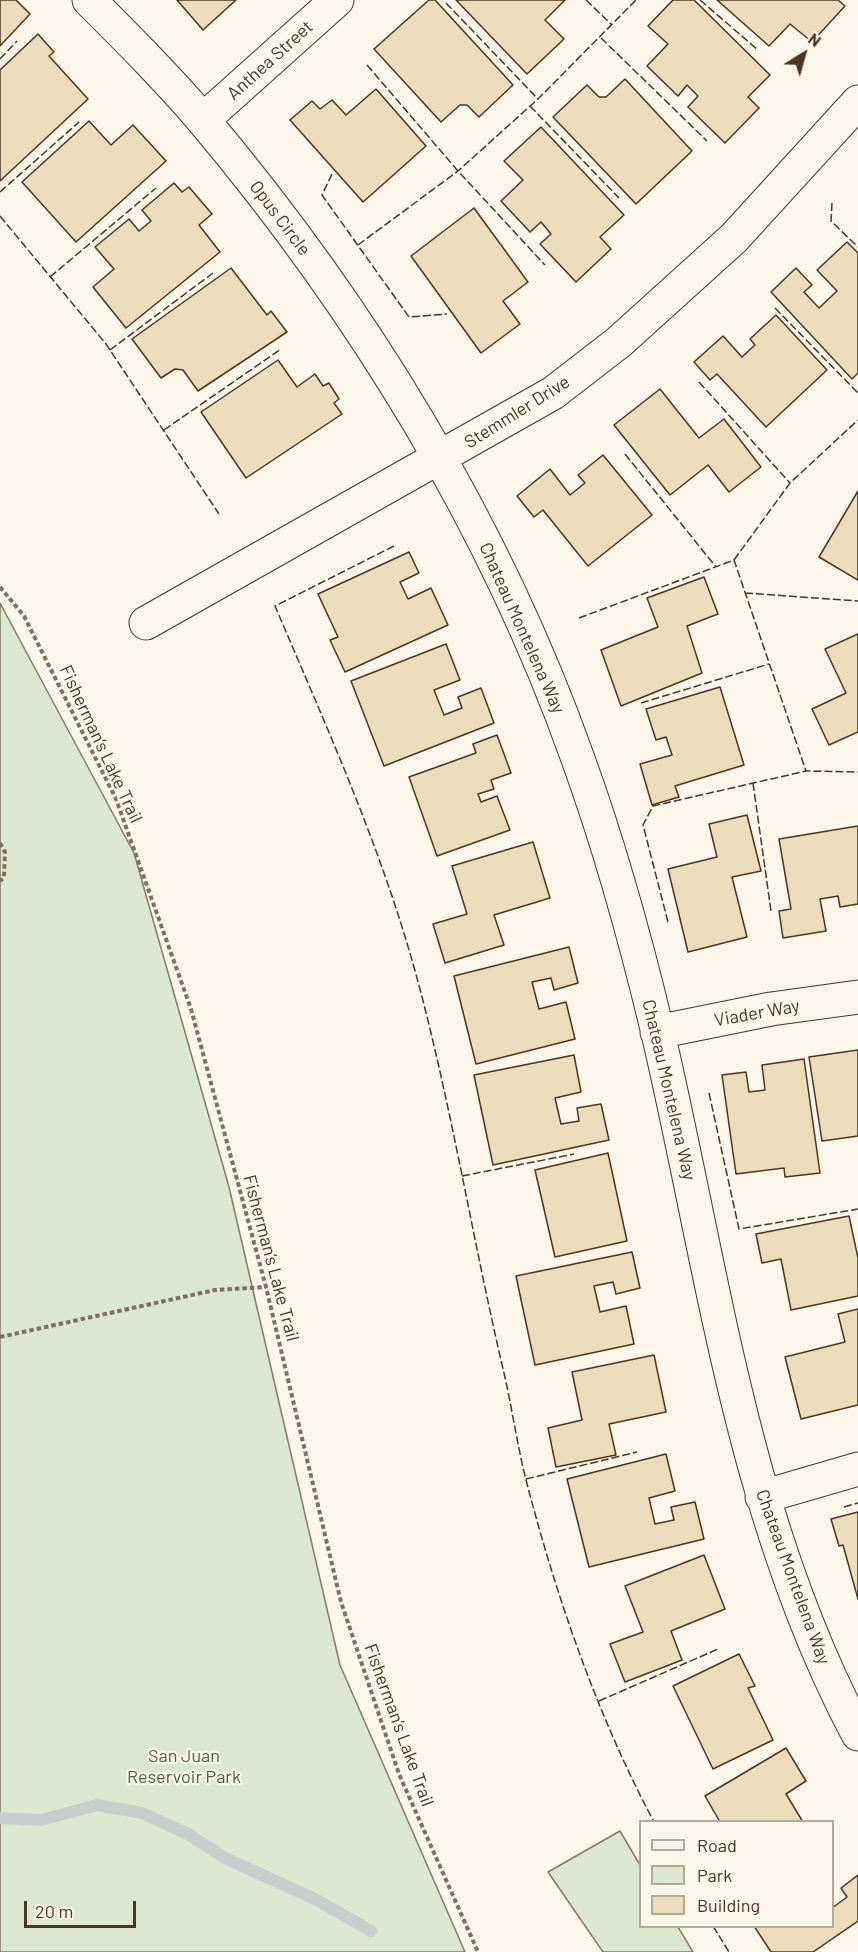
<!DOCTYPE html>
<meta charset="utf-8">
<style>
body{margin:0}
#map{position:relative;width:858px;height:1952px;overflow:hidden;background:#fbf6e9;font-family:Barlow,sans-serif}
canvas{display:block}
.legend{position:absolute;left:639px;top:1820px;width:195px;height:108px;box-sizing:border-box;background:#fbf6e9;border:2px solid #b4a999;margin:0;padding:8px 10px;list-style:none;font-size:18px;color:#4a3520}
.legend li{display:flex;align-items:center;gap:12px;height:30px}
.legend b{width:30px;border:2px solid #b4a999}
.north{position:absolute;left:774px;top:24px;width:60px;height:60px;-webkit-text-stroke:4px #fbf6e9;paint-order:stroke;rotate:37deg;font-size:16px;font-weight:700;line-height:24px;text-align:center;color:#4a3520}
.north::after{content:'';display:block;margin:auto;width:21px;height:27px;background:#4a3520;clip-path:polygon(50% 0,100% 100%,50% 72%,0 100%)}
.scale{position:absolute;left:24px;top:1901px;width:112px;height:27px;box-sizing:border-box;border:3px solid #4a3520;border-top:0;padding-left:8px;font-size:18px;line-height:21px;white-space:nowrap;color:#4a3520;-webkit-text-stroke:4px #fbf6e9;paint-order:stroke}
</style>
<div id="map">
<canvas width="858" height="1952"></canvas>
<ul class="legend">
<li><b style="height:8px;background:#fbf6e9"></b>Road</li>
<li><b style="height:16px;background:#dce7d0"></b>Park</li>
<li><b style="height:16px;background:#ecdcbc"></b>Building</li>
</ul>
<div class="north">N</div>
<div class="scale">20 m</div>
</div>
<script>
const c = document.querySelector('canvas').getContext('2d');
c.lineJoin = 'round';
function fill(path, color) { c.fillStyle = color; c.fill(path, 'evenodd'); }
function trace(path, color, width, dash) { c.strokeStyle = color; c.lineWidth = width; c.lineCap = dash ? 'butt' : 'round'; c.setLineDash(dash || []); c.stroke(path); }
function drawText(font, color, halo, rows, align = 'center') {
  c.font = font + ' Barlow,sans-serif'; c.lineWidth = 4.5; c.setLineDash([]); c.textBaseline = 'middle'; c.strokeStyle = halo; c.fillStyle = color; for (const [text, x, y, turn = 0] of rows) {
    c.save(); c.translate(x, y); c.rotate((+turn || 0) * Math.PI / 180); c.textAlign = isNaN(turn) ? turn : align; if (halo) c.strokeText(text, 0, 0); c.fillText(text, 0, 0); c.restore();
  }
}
const green = new Path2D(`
 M0 603 134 853 229 1187 340 1665 465 1952H0Z
 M620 1831 640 1865V1926L678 1927 693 1952H603L548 1872Z`);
fill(green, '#dce7d0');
trace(green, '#887966', 1.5);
trace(new Path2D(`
 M0 1818 41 1820 97 1805 142 1813 188 1834 225 1858 317 1900 371 1931`), '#c9cecd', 12);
const building = new Path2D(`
 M0 0H16L30 14 0 46Z
 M177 0H236L203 30Z
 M429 0H435L513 85 479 117 467 105H460L441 122 374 49Z
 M456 0H565L545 20 564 39 527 74Z
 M673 0H694L770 75 748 97 759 108 725 143 688 107 698 96 687 85 678 96 647 66 668 44 648 26Z
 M717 0H838L845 6 812 42 790 24 769 46Z
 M38 34 54 52 49 56 88 99 0 181V70Z
 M625 79 692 151 636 204 553 117 587 85 599 97H606Z
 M376 89 426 146 363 202 290 120 312 101 320 109 332 100 346 115Z
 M89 121 111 145 133 125 166 161 76 242 22 182Z
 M541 127 624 215 600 237 611 249 576 282 540 244 551 234 541 222 530 232 501 201 523 180 504 161Z
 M174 183 182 192 189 187 212 214 199 225 220 252 126 328 93 287 114 269 95 247 129 219 139 231 151 221 142 210Z
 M474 208 528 282 503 301 520 324 481 353 411 256Z
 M847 242 858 253V373L852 379 771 292 796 268 812 285 804 292 819 308 837 291 817 270Z
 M231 268 267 315 271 311 287 332 198 391 183 370 175 369 161 378 132 339Z
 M776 315 827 370 766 427 717 374 710 380 694 362 723 336 742 357 755 345 750 339Z
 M278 360 297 387 315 374 323 386 329 383 339 399 334 403 342 414 246 478 201 412Z
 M660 389 699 438 724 419 761 467 729 492 708 465 670 495 614 425Z
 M603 455 652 515 588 566 543 510 534 517 517 496 550 469 570 495 585 483 578 475Z
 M858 491V580L819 557Z
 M409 552 419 573 400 582 408 599 431 588 448 625 345 672 330 640 338 637 318 594Z
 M704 577 718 614 687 626 702 673 621 706 601 650 658 627 647 598Z
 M858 634V732L829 745 812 709 846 693 825 649Z
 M446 644 460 680 434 690 444 715 462 708 458 697 481 688 494 723 384 766 351 681Z
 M720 687 744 765 675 786 679 797 652 805 640 764 672 755 666 737 656 740 646 709Z
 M497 735 511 773 491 780 494 789 478 794 481 802 497 796 510 830 437 856 409 777 476 753 473 744Z
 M747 815 761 871 732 877 747 937 688 952 668 869 717 857 709 824Z
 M858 826V904L840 907 838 896 820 899 826 931 783 938 779 911 791 909 779 839Z
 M533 842 550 898 494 915 504 945 445 963 433 924 467 914 452 866Z
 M569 947 578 983 554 990 551 978 532 982 539 1009 566 1002 575 1039 476 1064 454 976Z
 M858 1050V1136L822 1141 809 1057Z
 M574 1055 581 1092 555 1098 561 1124 579 1121 577 1108 601 1104 609 1140 493 1165 474 1075Z
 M804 1059 820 1173 785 1177 784 1168 736 1174 722 1075 746 1072 749 1092 765 1090 762 1065Z
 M608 1153 627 1241 555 1257 535 1170Z
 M849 1216 858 1258V1296L791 1310 781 1259 762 1263 756 1234Z
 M632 1252 640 1288 616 1294 613 1282 594 1286 600 1312 626 1306 634 1344 535 1365 516 1276Z
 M858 1309V1405L801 1419 785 1357 845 1342 838 1314Z
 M654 1355 666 1412 609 1424 616 1455 556 1467 548 1428 582 1420 572 1372Z
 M666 1454 675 1491 649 1498 655 1524 674 1520 671 1507 695 1502 704 1539 589 1567 567 1479Z
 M858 1512V1599L843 1545 839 1546 831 1519Z
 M704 1555 725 1609 671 1631 682 1660 625 1682 610 1644 643 1632 625 1586Z
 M739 1654 755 1686 748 1688 773 1740 713 1769 673 1686Z
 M786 1748 806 1781 786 1794 803 1822H720L705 1796Z
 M858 1875V1921L813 1952H771L754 1926H832V1908L847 1897 841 1888Z`);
fill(building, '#ecdcbc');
trace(building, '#4a3520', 1.5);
const street = new Path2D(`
 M89 0C128 39 167 78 203 120 362 309 495 525 578 759 610 847 635 937 657 1029 713 1267 741 1514 858 1734
 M203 120 337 0
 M146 623 553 393 619 342 734 238 858 102
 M657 1032 771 1009 858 997
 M762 1497 858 1469`);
trace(street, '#4a3520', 35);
trace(new Path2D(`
 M0 587 24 616 116 799 191 1009 266 1287 341 1602 399 1774 478 1952
 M0 843 5 852 4 877 0 881
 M0 1337 215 1290 266 1287`), '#7f6f5c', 4, [4.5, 3]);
trace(street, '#fbf6e9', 33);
trace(new Path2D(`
 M586 0 612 25
 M700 0 758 50
 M446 3 538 99
 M601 38 707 141
 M0 59 17 41
 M367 65 458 171 545 265
 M530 106 619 198
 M332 174 322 195 409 317 447 314
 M0 192 79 122
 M832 203 831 221 858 247
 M0 216 106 344 219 514
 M358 245 458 171 538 99 636 0
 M50 277 156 188
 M775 308 858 393
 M110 350 213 273
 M699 382 790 483
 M164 430 281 349
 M625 454 716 567
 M394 546 275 606C327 728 382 849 417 978 452 1108 473 1242 504 1373 512 1408 517 1444 526 1480 556 1596 597 1715 654 1822
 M734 560 790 483 858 420
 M745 593 858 601
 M579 618 734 560 806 771
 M641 703 769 664
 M753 783 771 911
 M668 922 643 825 653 806 806 771 858 772
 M709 1093 739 1229 858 1209
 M462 1176 574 1154
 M526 1479 637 1452
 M844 1507 858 1503
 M599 1701 718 1649
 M713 1926 729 1952`), '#4a3520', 1.5, [8, 3]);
drawText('18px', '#4a3520', '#fbf6e9', [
 ["Anthea Street",270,60,-42],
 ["Opus Circle",280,218,53],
 ["Stemmler Drive",517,412,-32],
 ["Chateau Montelena Way",522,628,66],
 ["Fisherman’s Lake Trail",101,744,65],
 ["Viader Way",757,1013,-10],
 ["Chateau Montelena Way",669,1090,77],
 ["Fisherman’s Lake Trail",271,1258,75],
 ["Chateau Montelena Way",793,1577,70],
 ["Fisherman’s Lake Trail",399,1725,70]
]);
drawText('18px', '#436837', '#fbf6e9', [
 ["San Juan",184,1756],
 ["Reservoir Park",184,1777]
]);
</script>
